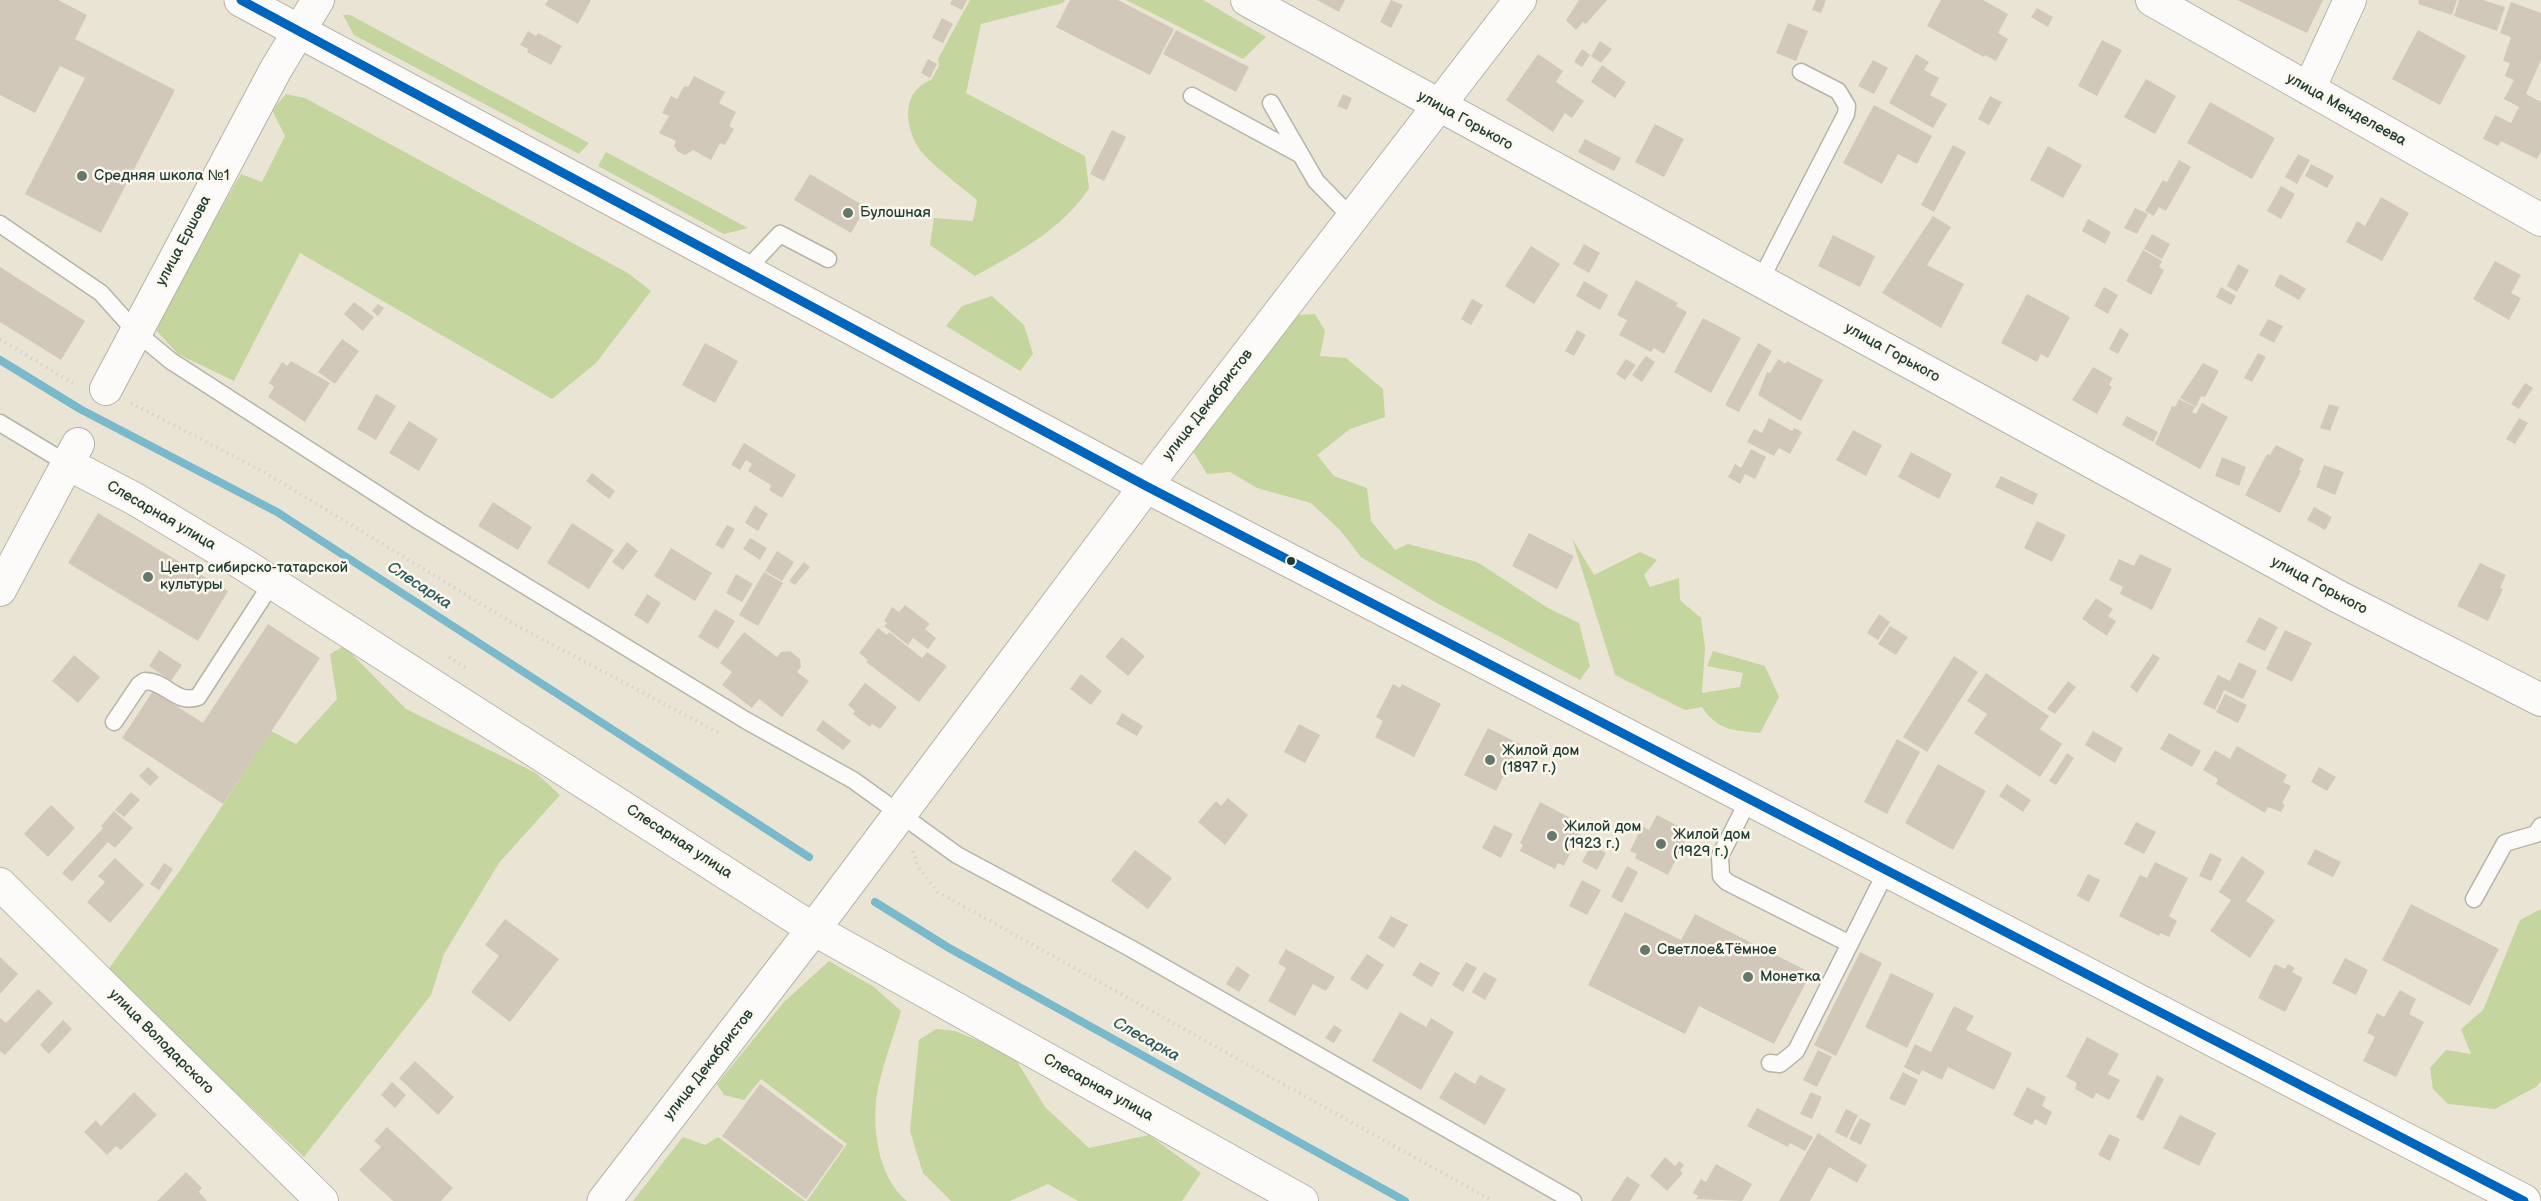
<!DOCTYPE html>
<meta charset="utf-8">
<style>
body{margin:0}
canvas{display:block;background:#eae4d4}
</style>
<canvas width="2541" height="1201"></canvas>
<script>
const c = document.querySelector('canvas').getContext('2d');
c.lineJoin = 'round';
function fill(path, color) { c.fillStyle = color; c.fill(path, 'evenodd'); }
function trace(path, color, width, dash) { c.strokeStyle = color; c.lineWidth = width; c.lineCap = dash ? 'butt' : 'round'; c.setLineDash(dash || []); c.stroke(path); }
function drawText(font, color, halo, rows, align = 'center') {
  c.font = font + ' "Balsamiq Sans",sans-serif'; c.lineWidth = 5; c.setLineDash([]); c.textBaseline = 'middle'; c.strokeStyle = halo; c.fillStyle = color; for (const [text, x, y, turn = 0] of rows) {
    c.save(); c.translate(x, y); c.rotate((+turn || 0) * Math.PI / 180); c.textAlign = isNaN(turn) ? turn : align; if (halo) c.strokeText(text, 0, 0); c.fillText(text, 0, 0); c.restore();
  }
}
fill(new Path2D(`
 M970 0H1065L1063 3 981 24 966 93 1085 156 1089 188C1063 229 1017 253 975 276L930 245 934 218 973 221 977 200C963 188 926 161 918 147 904 123 902 91 931 80L939 66 938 59Z
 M1126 0H1203L1266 37 1243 59Z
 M343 15H350L589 143 579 154 354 35Z
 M286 94 305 98 628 273 651 291 596 363 552 399 300 253 234 381 178 354 153 327 241 174 262 182 285 136 272 110Z
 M606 152 748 228 724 234 598 166Z
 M992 296 1024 325 1033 354 1020 371 946 326 962 306Z
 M1315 314 1325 331 1320 356 1346 358 1383 389 1385 417 1350 429 1317 455 1334 476 1367 488 1371 521 1395 550 1408 544 1477 562 1548 608 1579 623 1590 666 1580 680 1435 602 1361 557 1340 530 1311 503 1257 488 1230 472 1207 474 1193 451 1297 315Z
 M1572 538 1594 575 1640 552 1657 560 1644 575 1650 587 1679 578 1680 600 1701 618 1705 648 1702 693 1740 687 1743 673 1707 666 1713 651 1765 666 1779 697 1760 733C1733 730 1718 731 1702 707L1685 710 1615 675Z
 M344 646 406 709 536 773 560 795 499 863 444 954 431 995 304 1157 107 971 181 869 271 731 296 744 337 699 330 654Z
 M2541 909V1081L2536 1087 2495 1109 2448 1104 2433 1089 2430 1068 2446 1050 2471 1054 2461 1029 2483 1010 2520 920Z
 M829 961 874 987 901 1011C893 1039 879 1074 876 1102 873 1136 880 1179 907 1201H807L847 1144 761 1079 744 1100 724 1095 717 1084 784 1002Z
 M936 1029 955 1031 1013 1055 1045 1107 1089 1148 1149 1135 1201 1173 1182 1201H1078L1048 1184 1010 1201H951L923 1173 910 1131 919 1040Z
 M683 1137 705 1145 718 1137 805 1201H633Z`), '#c4d59e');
trace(new Path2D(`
 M0 360 80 409 277 512 809 857
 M875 902 949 948 1405 1201`), '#7ab9cc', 8);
fill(new Path2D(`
 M0 0H58L87 15 75 39 175 90 101 233 25 194 85 78 60 66 35 113 0 95Z
 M548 0H591L578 24 545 5Z
 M952 0H967L962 10 950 4Z
 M1070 0H1118L1174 29 1150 75 1056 27Z
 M1317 0H1345L1339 12Z
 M1391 0 1403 5 1391 28 1380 22Z
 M1579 0H1607L1586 24 1583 22 1576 30 1566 20Z
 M1816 0H1826L1821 13 1812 10Z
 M1941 0H1983L2008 14 1998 33 2008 39 1996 61 1985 55 1984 57 1927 26Z
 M2237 0H2323L2307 33Z
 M2419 0H2457L2452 15 2418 4Z
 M2459 0H2483L2505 7 2497 31 2454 16Z
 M2511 2 2541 13V60L2526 94 2541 102V151L2537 159 2501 141 2498 146 2483 139 2495 115 2511 123 2519 107 2504 99 2514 80 2505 76 2510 63 2503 61 2511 37 2500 33Z
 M2037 8 2053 17 2048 27 2031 17Z
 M942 18 953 24 943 43 932 38Z
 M1788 23 1808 31 1796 61 1776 53Z
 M1176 30 1249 67 1236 92 1163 54Z
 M2418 30 2466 56 2440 105 2392 79Z
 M528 31 536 36 538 33 562 46 551 65 527 52 528 49 520 45Z
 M2102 40 2122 50 2097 96 2078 86Z
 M1600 41 1612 49 1601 63 1591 56Z
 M1582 49 1590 55 1582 67 1574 62Z
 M1538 54 1563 71 1556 82 1584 101 1572 118 1565 113 1553 132 1506 100Z
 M1916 54 1929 62 1924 70 1939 78 1930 95 1947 104 1933 128 1889 103Z
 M928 59 937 64 930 78 921 73Z
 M1873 60 1888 68 1874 94 1858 86Z
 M1602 65 1626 82 1615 98 1591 82Z
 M694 76 725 92 719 103 736 112 729 126 734 129 725 145 720 143 711 160 693 150 685 155 677 151 674 146 676 141 659 133 669 116 662 113 671 96 677 99 684 86 688 87Z
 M2146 79 2176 96 2155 134 2124 117Z
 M1343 94 1352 98 1347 110 1337 106Z
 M1990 96 2002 102 1989 125 1978 119Z
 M2210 102 2275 138 2252 179 2187 143Z
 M1874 105 1932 136 1917 164 1898 154 1882 184 1843 163Z
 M1655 124 1684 139 1664 177 1635 162Z
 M1112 130 1126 137 1104 181 1090 174Z
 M1585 139 1621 158 1614 171 1578 152Z
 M1953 145 1966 152 1934 212 1921 205Z
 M2048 146 2082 165 2063 198 2030 180Z
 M2298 154 2310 160 2297 184 2285 177Z
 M2179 160 2191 167 2166 211 2159 207 2154 216 2145 211 2163 180 2167 182Z
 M2311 164 2334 176 2327 188 2305 176Z
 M810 174 866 207 851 233 794 200Z
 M2281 186 2295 194 2281 219 2267 211Z
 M2381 197 2409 213 2382 261 2346 242 2357 221 2365 226Z
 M2135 208 2148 214 2137 234 2124 228Z
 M1933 216 1951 227 1927 265 1964 284 1941 328 1882 293Z
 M2088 219 2111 232 2105 244 2082 231Z
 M2152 234 2170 244 2162 259 2144 249Z
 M1833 235 1875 256 1860 287 1818 266Z
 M1584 244 1600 253 1589 273 1573 264Z
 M1531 246 1560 264 1534 304 1505 286Z
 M2143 250 2162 261 2159 267 2164 270 2151 295 2126 281Z
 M2495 261 2521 275 2511 293 2521 298 2509 320 2473 299Z
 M2238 264 2249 270 2237 292 2227 286Z
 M0 267 85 321 61 360 0 322Z
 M2280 274 2306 289 2299 300 2274 286Z
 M1636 280 1678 303 1676 306 1687 312 1664 354 1654 348 1651 352 1619 335 1627 320 1617 315Z
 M1584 281 1608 295 1600 310 1576 296Z
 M2104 287 2118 295 2108 314 2094 306Z
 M2221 287 2236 296 2231 305 2216 297Z
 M2027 294 2070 317 2048 358 2041 354 2037 362 2001 343Z
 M1472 299 1483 305 1471 325 1461 319Z
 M354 302 374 317 363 331 344 314Z
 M378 304 384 308 378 316 372 311Z
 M1703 318 1741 338 1711 393 1674 372Z
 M2268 319 2283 326 2274 343 2259 335Z
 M2120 328 2129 334 2118 354 2109 349Z
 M1577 330 1586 335 1574 356 1565 351Z
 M342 339 359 351 335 384 318 372Z
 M705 343 738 361 715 403 682 385Z
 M1758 343 1772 351 1739 412 1725 405Z
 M2258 353 2266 357 2252 382 2244 378Z
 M1646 356 1655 362 1642 382 1632 375Z
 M1626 359 1636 365 1625 380 1616 374Z
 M1778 359 1786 364 1787 361 1823 380 1801 421 1758 395 1767 372 1770 373Z
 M291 361 330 383 305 422 268 397 274 387 269 383 282 362 287 366Z
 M2203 363 2219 371 2205 397 2201 396 2196 407 2180 398Z
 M2093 367 2113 378 2109 385 2112 387 2097 414 2072 400Z
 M2525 383 2533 388 2519 409 2511 404Z
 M376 394 396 406 376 440 357 429Z
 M2179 399 2195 407 2192 412 2196 414 2202 403 2228 417 2200 469 2155 444 2172 406 2175 407Z
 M2329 404 2339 407 2330 431 2320 428Z
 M2127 416 2158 432 2153 442 2122 425Z
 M1769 418 1792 431 1794 428 1802 432 1790 454 1779 448 1774 456 1747 442 1754 429 1762 433Z
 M2519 418 2528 423 2515 444 2506 439Z
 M409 421 438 439 419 471 389 453Z
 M1853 430 1882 445 1866 476 1836 460Z
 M744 443 796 475 782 498 769 490 771 485 748 471 752 464 746 460 740 470 731 465Z
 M2276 445 2304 459 2299 470 2301 471 2280 513 2245 495 2267 454 2270 455Z
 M1751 449 1766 457 1755 479 1745 474 1740 484 1728 477 1735 464 1741 468Z
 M1911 452 1952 474 1939 499 1898 477Z
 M2222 457 2246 467 2239 486 2215 476Z
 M2324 465 2344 472 2335 495 2316 487Z
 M592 473 615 491 609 499 586 481Z
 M2001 476 2038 494 2033 505 1995 487Z
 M493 502 532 527 518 550 478 526Z
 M755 505 768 514 758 531 745 523Z
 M2314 507 2332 517 2325 530 2307 520Z
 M98 513 228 591 198 641 68 563Z
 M2037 521 2066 535 2052 562 2024 548Z
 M572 523 614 550 589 589 547 563Z
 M727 525 735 529 723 549 715 545Z
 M1529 533 1574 556 1557 589 1512 566Z
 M750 538 767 548 760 560 743 549Z
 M627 542 638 551 623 570 612 562Z
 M671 548 712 573 695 601 654 576Z
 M777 551 794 562 782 581 765 571Z
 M2140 554 2172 569 2152 610 2120 594 2123 587 2109 580 2119 559 2134 566Z
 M804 562 810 567 795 585 789 581Z
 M2480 563 2506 575 2500 588 2503 589 2488 621 2457 606Z
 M764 572 783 583 758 626 739 615Z
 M736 574 753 584 742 602 726 593Z
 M647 594 661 603 648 624 634 615Z
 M2096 598 2113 609 2108 616 2116 621 2107 636 2082 619Z
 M905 605 930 624 925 629 936 638 928 649 913 638 908 645 884 626 887 623 884 621 892 607 899 612Z
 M715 609 735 621 718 649 698 637Z
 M1879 614 1890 622 1878 640 1867 633Z
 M2259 617 2278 627 2265 651 2246 642Z
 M268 624 320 658 223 804 122 738 153 691 203 723Z
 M1890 626 1908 637 1896 655 1878 644Z
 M878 628 887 635 889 632 922 658 927 652 947 666 919 702 866 662 868 660 859 653Z
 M2285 630 2312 643 2292 682 2266 669Z
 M744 632 777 657 781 652 790 651 800 659 801 667 797 672 809 681 782 717 759 699 752 708 722 685 732 672 720 663Z
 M1122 637 1145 656 1128 676 1105 657Z
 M159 650 182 665 171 681 149 666Z
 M2153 654 2160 658 2137 693 2130 687Z
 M74 655 100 677 78 703 52 681Z
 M1954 656 1978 672 1927 752 1903 737Z
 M2239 662 2257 671 2243 699 2224 690 2215 710 2203 704 2218 675 2230 681Z
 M1986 673 2049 716 2040 729 2062 744 2040 777 1974 733 1987 714 1967 701Z
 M1081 674 1102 691 1091 705 1070 689Z
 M2068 681 2076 687 2055 714 2047 709Z
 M865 683 897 707 880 729 872 724 870 727 853 714 855 711 848 705Z
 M1393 684 1400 688 1402 684 1441 704 1414 757 1375 737 1383 721 1376 717Z
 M2225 694 2247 705 2238 723 2216 712Z
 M1122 713 1143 726 1137 736 1116 724Z
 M823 720 851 741 843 750 816 730Z
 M1299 724 1320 735 1305 763 1284 752Z
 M1488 728 1520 744 1496 791 1464 775Z
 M2093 731 2123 748 2115 763 2085 745Z
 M2169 733 2201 751 2192 767 2160 749Z
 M1897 739 1920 752 1887 814 1864 802Z
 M2237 746 2287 775 2283 782 2291 786 2282 803 2285 805 2281 812 2268 807 2265 813 2216 784 2218 779 2203 770 2215 750 2230 759Z
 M2067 753 2074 758 2056 785 2049 781Z
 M1938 764 1986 791 1953 850 1905 823Z
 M148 767 159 777 150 786 139 776Z
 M2319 767 2336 777 2327 791 2311 782Z
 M2007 784 2031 800 2023 812 1999 796Z
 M131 792 140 800 124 817 115 810Z
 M1228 798 1248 815 1225 845 1198 822 1216 801 1221 806Z
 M1540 802 1584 825 1564 866 1558 863 1555 869 1520 851 1523 845 1520 843Z
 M51 805 75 828 48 857 24 834Z
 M114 811 133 828 115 848 108 842 72 882 62 873 103 828 101 826Z
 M1657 815 1690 832 1668 875 1635 858 1637 854 1630 851 1642 826 1649 830Z
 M2136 822 2156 832 2144 854 2124 844Z
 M1494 825 1513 834 1501 858 1482 848Z
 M1591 845 1606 853 1597 870 1582 862Z
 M2315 849 2341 862 2333 877 2307 864Z
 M1135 850 1172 878 1148 909 1111 881Z
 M2210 853 2222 859 2211 881 2199 876Z
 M2242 856 2265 872 2246 901 2275 920 2250 958 2210 931 2231 900 2219 892Z
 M115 858 144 885 110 923 87 902 105 882 98 876Z
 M2155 862 2188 878 2169 916 2177 921 2169 937 2160 933 2159 936 2119 916 2140 875 2147 878Z
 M164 863 173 869 159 890 150 884Z
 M1627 866 1638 872 1622 903 1611 897Z
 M2088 874 2100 880 2089 902 2077 896Z
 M1582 880 1601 890 1587 915 1569 906Z
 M2411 904 2499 949 2470 1006 2382 960Z
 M1625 912 1681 940 1695 914 1811 973 1774 1044 1699 1006 1685 1034 1588 985Z
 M1391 916 1408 925 1394 948 1378 938Z
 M505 919 559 959 510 1022 471 992 499 956 485 945Z
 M1286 949 1335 977 1326 991 1313 984 1295 1016 1268 1001 1286 968 1278 963Z
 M1860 952 1882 963 1836 1056 1814 1045Z
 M1367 954 1384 965 1367 990 1350 979Z
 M0 957 18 974 0 994Z
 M2345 958 2368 970 2356 995 2332 983Z
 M1420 962 1440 973 1432 987 1412 975Z
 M1466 962 1477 968 1463 992 1452 985Z
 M2275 964 2285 969 2288 964 2295 968 2292 972 2303 978 2285 1012 2258 998Z
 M1237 966 1250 975 1239 992 1226 984Z
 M1484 972 1497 979 1485 1000 1472 992Z
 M1891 973 1934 994 1907 1048 1865 1027Z
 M38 989 53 1003 5 1055 0 1051V1018L6 1023Z
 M2400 990 2416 999 2409 1014 2424 1022 2396 1077 2363 1061 2375 1037 2367 1033 2377 1013 2384 1017Z
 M1954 1006 1974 1016 1966 1030 2012 1053 1994 1090 1948 1067 1942 1080 1922 1070 1919 1075 1904 1067 1915 1044 1931 1052Z
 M1400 1012 1426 1027 1431 1018 1454 1032 1421 1090 1372 1061Z
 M63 1020 72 1029 49 1054 40 1045Z
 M1334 1025 1342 1030 1334 1043 1325 1038Z
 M2087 1037 2119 1054 2108 1074 2120 1080 2109 1100 2096 1093 2093 1099 2075 1089 2077 1083 2066 1077Z
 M1818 1050 1832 1057 1817 1087 1803 1080Z
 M415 1061 454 1097 438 1115 399 1078Z
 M1455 1072 1475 1084 1480 1075 1506 1089 1485 1125 1439 1098Z
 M1903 1072 1918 1080 1905 1106 1889 1099Z
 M2157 1075 2164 1079 2143 1121 2136 1117Z
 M392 1082 406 1095 395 1108 381 1095Z
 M760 1084 844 1146 806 1199 722 1136Z
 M2027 1087 2046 1097 2042 1106 2052 1112 2046 1125 2035 1119 2032 1125 2013 1115Z
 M134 1092 157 1115 121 1150 116 1146 107 1155 84 1132 96 1120 101 1126Z
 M1811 1092 1822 1097 1812 1119 1800 1114Z
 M1757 1108 1813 1137 1805 1151 1790 1143 1788 1147 1747 1126Z
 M1846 1109 1858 1115 1847 1138 1835 1132Z
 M2180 1115 2216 1133 2199 1166 2163 1148Z
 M1860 1118 1871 1124 1861 1145 1849 1139Z
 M387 1127 453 1188 441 1201H393L359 1170 381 1147 374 1141Z
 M1818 1133 1867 1165 1857 1183 1829 1167 1810 1201H1779Z
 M2109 1134 2120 1139 2110 1161 2098 1155Z
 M1665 1157 1675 1166 1679 1161 1684 1165 1680 1170 1683 1173 1667 1191 1650 1176Z
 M1716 1164 1752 1184 1742 1201 1696 1199 1698 1196 1693 1193 1701 1179 1706 1182Z
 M186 1172 202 1188 199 1192 207 1201H157Z
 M1627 1176 1640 1185 1630 1201H1611Z`), '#d2c8ba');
const lane = new Path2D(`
 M1192 96 1301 155
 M1271 103 1316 181 1352 218
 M0 224 101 293 136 332 171 361 419 521 747 721 853 780 957 855 1130 948 1573 1201
 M746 270 780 234 828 259
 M1760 281 1846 114 1847 106 1838 91 1801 72
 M0 423 68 464
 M114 722 139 685 145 681C166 681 176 705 198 697L272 583
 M1749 799 1720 856 1721 876 1727 882 1850 944
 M2474 899 2505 843 2536 834 2541 826
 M1770 1063 1780 1064 1796 1051 1887 870`);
const street = new Path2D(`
 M1247 0 2339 597 2541 700
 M2152 0 2541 220
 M2309 89 2350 0
 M106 389 276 69 318 0
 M68 464 135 499 243 564 813 929 1302 1201
 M1146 486 1520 0
 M0 590 78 444
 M0 884 322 1201`);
const secondary = new Path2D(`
 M241 0 1146 486 2524 1201
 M604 1201 828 910 1146 486`);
trace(lane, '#b5b4a9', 19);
trace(street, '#b5b4a9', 34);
trace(secondary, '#b5b4a9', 35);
trace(new Path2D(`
 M0 339 76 385
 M131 403 264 472 519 627 721 734
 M449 657 466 668
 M913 851 917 865 938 892 1493 1201`), '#d3d4cf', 4, [1.5, 4.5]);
trace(lane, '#fcfbf9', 16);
trace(street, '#fcfbf9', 32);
trace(secondary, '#fcfbf9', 33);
trace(new Path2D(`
 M241 0 1146 486 2524 1201`), '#0065bd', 9);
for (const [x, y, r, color] of [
 [82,176,6,"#66776c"],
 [848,213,6,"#66776c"],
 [1291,561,5,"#1f3d34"],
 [148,577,6,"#66776c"],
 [1490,760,6,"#66776c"],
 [1552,836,6,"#66776c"],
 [1661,844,6,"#66776c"],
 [1645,950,6,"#66776c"],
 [1748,977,6,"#66776c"]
]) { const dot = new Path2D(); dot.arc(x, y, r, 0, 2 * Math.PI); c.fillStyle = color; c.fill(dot); trace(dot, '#fbf7ec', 2); }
drawText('15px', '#1f3d34', '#fbf7ec', [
 ["улица Менделеева",2346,110,29],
 ["улица Горького",1465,121,29],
 ["улица Ершова",184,241,-62],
 ["улица Горького",1892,353,29],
 ["улица Декабристов",1208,405,-52],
 ["Слесарная улица",161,516,30],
 ["улица Горького",2319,586,28],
 ["Слесарная улица",679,842,33],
 ["улица Володарского",161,1042,45],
 ["улица Декабристов",709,1065,-52],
 ["Слесарная улица",1098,1088,29]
]);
drawText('15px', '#1f3d34', '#fbf7ec', [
 ["Средняя школа №1",94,176],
 ["Булошная",860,213],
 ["Центр сибирско-татарской",160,568],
 ["культуры",160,585],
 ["Жилой дом",1502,751],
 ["(1897 г.)",1502,768],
 ["Жилой дом",1564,827],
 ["(1923 г.)",1564,844],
 ["Жилой дом",1673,835],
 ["(1929 г.)",1673,852],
 ["Светлое&Тёмное",1657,950],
 ["Монетка",1760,977]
], 'left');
drawText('italic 16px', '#2c5c60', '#fbf7ec', [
 ["Слесарка",419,586,33],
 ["Слесарка",1146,1040,29]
]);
</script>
